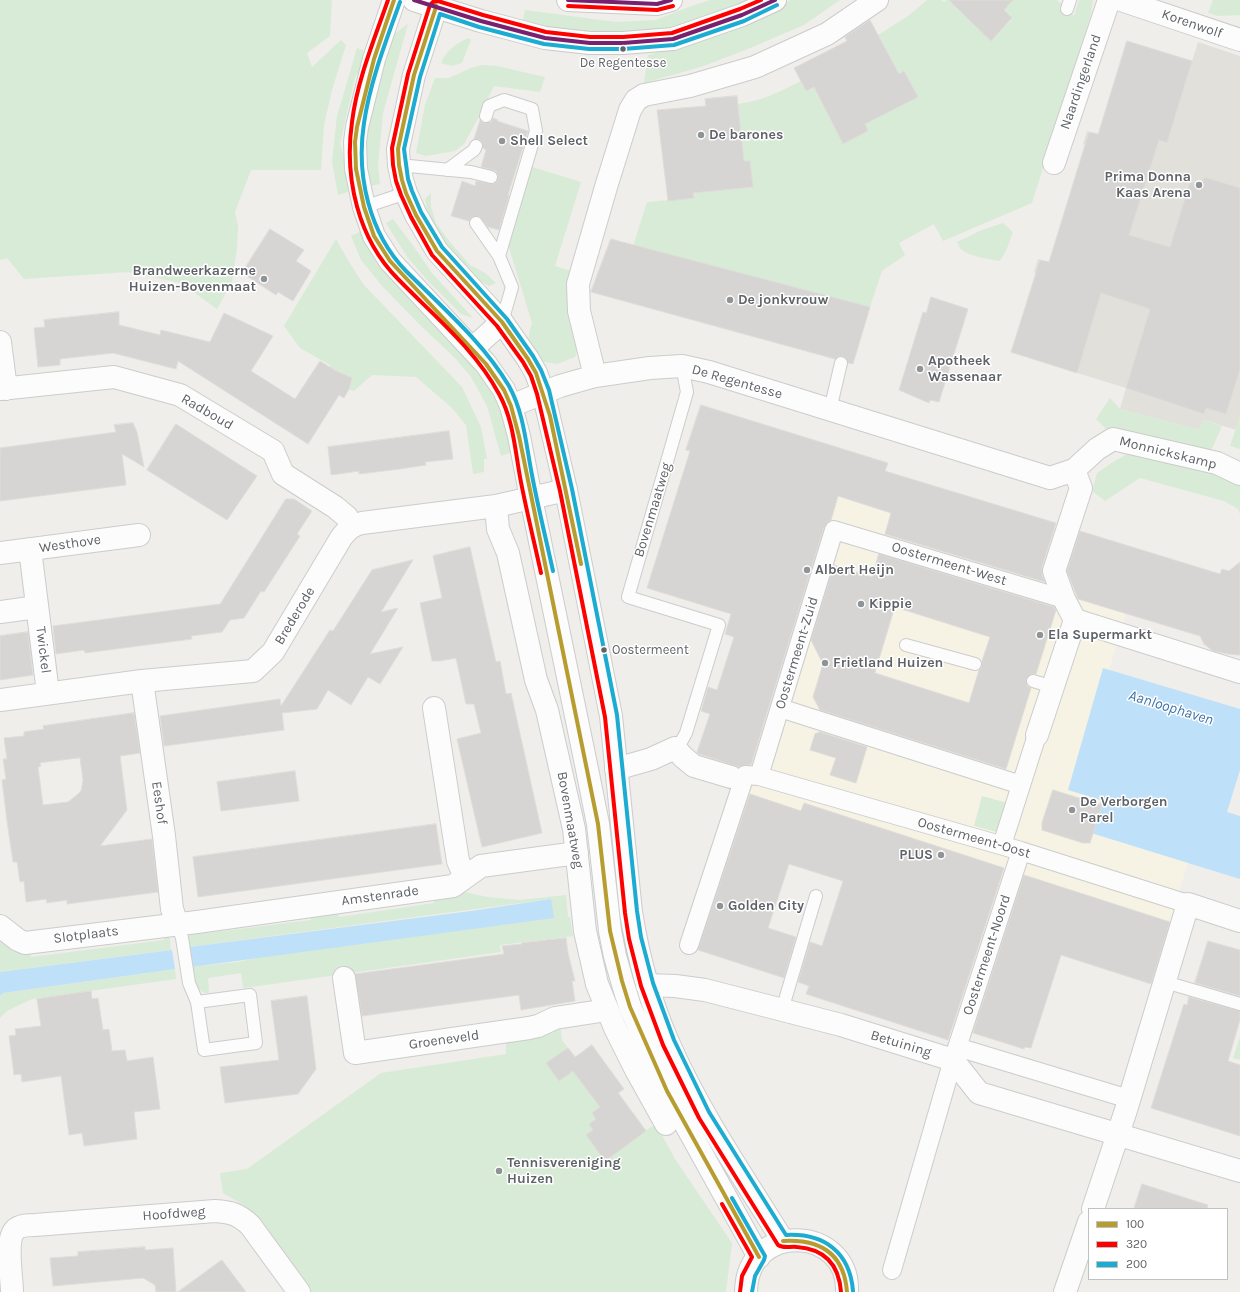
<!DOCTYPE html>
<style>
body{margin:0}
#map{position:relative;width:1240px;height:1292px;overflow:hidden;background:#efeeea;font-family:Karla,sans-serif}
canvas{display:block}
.legend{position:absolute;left:1088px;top:1208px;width:140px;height:72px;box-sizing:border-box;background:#fff;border:1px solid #bfc1c3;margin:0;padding:5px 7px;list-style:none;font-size:12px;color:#5f6368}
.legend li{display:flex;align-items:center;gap:8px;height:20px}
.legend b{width:20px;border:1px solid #bfc1c3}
</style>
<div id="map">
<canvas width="1240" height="1292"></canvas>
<ul class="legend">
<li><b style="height:5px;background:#b79d2f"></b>100</li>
<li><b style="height:5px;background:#f00"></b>320</li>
<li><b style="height:5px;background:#1cacd2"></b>200</li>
</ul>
</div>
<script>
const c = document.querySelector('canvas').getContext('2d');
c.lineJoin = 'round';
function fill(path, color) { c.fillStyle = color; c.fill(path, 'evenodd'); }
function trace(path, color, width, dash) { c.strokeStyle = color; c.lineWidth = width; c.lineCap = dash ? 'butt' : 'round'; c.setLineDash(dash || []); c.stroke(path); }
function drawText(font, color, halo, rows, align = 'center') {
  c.font = font + ' Karla,sans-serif'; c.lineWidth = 3; c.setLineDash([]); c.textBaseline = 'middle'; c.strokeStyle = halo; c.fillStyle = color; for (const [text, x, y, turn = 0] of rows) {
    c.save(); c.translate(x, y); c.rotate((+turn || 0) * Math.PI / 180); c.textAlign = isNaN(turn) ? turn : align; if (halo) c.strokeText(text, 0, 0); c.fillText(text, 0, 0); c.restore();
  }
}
fill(new Path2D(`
 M701 405 801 436 800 439 888 463 886 471 1092 534 1084 561 1137 577 1075 783 1191 853 1151 982 1055 952 1056 969 1031 1048 1024 1049 958 1029 954 1042 807 993 846 871 828 865 825 875 788 864 771 887 781 890 768 928 793 936 739 964 695 949 752 771 697 753 710 714 700 710 707 686 717 689 734 637 725 634 730 615 647 588 689 452 686 450Z`), '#f7f3e4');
fill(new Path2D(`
 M1128 41 1192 61 1198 42 1240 56V416L1236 430 1204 420 1199 430 1120 409 1126 388 1013 353 1011 354 1036 274 1034 272 1038 259 1049 262 1085 145 1083 144 1087 131 1099 134Z`), '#e2e0da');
fill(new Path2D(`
 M0 0H332L330 36 307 53 312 67 341 40 346 45 332 90 324 125 321 170H251L235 212 238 226 237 248 232 282 217 309 181 283 128 272 24 279 7 258 0 260Z
 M710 0H748L678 28 598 38 522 24 525 10 616 22 656 20 689 7Z
 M790 0H840L804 25 748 49 701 67 644 83 648 55 696 41 782 5Z
 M927 0H941L944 2 946 0H949L991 41 1012 19 1004 10 1013 0H1057L1074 16 1079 0H1093L1091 14 1032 203 943 241 934 224 899 243 905 255 882 271 870 307 633 246 647 202 693 198V193L752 187 750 161H744L738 104C761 101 780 92 801 81L806 91 814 87 843 144 868 131 865 124 917 97 904 72 899 74 878 35 908 16Z
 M1213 0H1240V15L1218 16 1208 13Z
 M408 24 383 113 378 166 380 184 370 186 364 164 368 116 390 37Z
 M469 38 471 40 462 63 452 66 441 63C446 51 457 42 469 38Z
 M357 48 368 52 365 63 355 77 340 144 347 166 348 192 338 195 332 162 337 116Z
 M482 65 497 66 545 77 540 92 494 86 479 117 464 144 455 151 426 156 416 153 425 105 435 78H449L471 68Z
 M529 166 581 182 555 266 571 271 579 347 575 357 557 364 539 361C528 345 526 342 532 323L508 244Z
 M431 193V207L436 223 450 242 470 265 485 273 496 283 489 286 469 275 430 230 425 199Z
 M393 219 414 247 432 273 473 318 461 314 429 282 408 258 386 223Z
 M1003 223 1013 232 1006 251 1000 261C990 259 971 257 962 250 960 249 959 245 957 242L982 230Z
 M361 231 376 262 395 278 473 359 498 401 513 452 501 456 487 406 471 377 455 358 420 325 383 287 361 260 351 236Z
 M336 239 349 262 364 285 462 387 481 427 487 459H484V472L473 474 466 425 452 408 416 377 372 375 354 391 325 380 330 365 300 348 284 326Z
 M1110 398 1120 409 1199 430 1203 420 1222 426 1210 453 1106 429 1096 419Z
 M1240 416V449L1230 446Z
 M1136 449 1240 475V514L1238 509 1224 501 1140 478 1105 501 1092 491 1097 473 1113 462Z
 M982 796 1008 803 1000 833 974 826Z
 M465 892 487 897 520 900 566 895 568 917H570L573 936 500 945 501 952 244 988 243 987 241 973 208 978 209 991 208 993C194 992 194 979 192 967L237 962 551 899 189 947 188 932 197 927 198 934 311 920 310 913 338 909 339 917 434 903 433 895Z
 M169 931 171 950 0 972V937L29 949 31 957 164 940 163 932Z
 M175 969 176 979 32 999 7 1011 0 1018V996L3 993Z
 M560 1023 562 1040 575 1057 592 1045 605 1065 624 1089H616L646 1130 656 1124 675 1159 732 1243 726 1292H310L245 1206 223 1193 220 1173 247 1169 381 1073 506 1054V1041Z
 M1240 1037V1060L1233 1058Z`), '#d8ebd6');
fill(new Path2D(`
 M1103 668 1240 709V770L1227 812 1240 816V879L1091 833 1101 800 1068 790Z
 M551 899 554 918 192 967 189 947 471 911Z
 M172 950 175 969 3 993 0 996V972Z`), '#bfe0f9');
const building = new Path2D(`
 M949 0H1013L1004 10 1012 18 991 41Z
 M870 20 899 74 904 71 918 97 865 124 868 131 843 144 814 87 806 91 794 68 847 41 845 37Z
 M1127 41 1192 61 1167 143 1159 140 1129 235 1170 247 1190 182 1202 185 1204 177 1240 188V370L1226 414 1206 408 1204 414 1126 388 1150 309 1101 293 1077 373 1011 352 1040 260 1049 262 1089 132 1098 134Z
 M737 96 744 161H750L753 187 693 193 694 198 668 201 657 110 706 106 705 99Z
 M493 118 498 120 497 121 528 131 508 195 509 196 499 230 488 227 479 216 472 217 469 221 451 216 462 181 475 186 476 181 493 184 496 182 498 179V175L496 171 481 167 486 150 483 148 482 142 480 140 474 139 480 120 483 123H487L491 122Z
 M270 229 304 250 296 261 311 271 293 301 278 292 276 295 242 273Z
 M611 239 870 307 853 364 848 363 846 358 843 356H838L835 359 591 292Z
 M931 297 968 309 939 402 930 400 929 403 899 390 923 312 926 313Z
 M119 312V325L160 335 161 330 210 342 224 313 273 336 251 371 295 399 320 361 334 370 352 378 349 389 344 398 339 395 308 444 178 361 176 369 113 353 60 359V365L38 367 34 328 45 327 44 320Z
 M701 405 888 463 885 471 1056 523 1042 567V575L1045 582 885 534 891 513 838 496 831 520 827 523 824 527 751 765H745L739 767 699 754 697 752 710 714 701 711 708 687 717 690 734 637 725 634 731 614 647 588 690 451 686 450Z
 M133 423 137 432 144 467 122 454 126 485 0 501V448L116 432 114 425Z
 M176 424 257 476 227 520 147 470Z
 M449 431 453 459 425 462 426 465 400 469 359 474V471L331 475 328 447Z
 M286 499H294L312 511 297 534 300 536 264 592 261 591 244 618 230 620 222 632 191 636 192 639 85 653 84 650 56 654 53 626 220 604Z
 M1080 531 1220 574 1222 569 1229 571 1240 562V655L1228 654 1213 651 1204 644 1200 636 1078 599 1067 571Z
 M470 547 496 662 500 661 506 694 511 693 542 833 482 847 457 739 481 733 474 704H466L456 658 440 661H432L420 603 442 598 433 556Z
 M879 554 1054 607 1056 610 1036 674H1031L1026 679 1027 686 1031 688 1006 769 820 710 813 697 823 664 811 640 834 565 872 577ZM895 607 990 637 982 661V666L979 670 969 703 875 673Z
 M413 560 381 612 398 608 370 654 403 647 380 684 368 677 351 705 328 690 317 709 282 713 284 730 164 746 160 716 280 699 281 706 330 630 333 631 372 570Z
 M28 632 33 675 0 680V636Z
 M134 713 140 753 120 756 127 810 100 846 152 839 158 892 67 904V900L47 903 46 899 26 902 24 881 20 882 17 862H13L7 821 2 780 6 779 3 759H7L4 738 24 736V732L44 729 43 726ZM80 758 83 780 81 791 78 794 68 802 43 805 38 767 41 766 40 763Z
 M820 732 867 747 856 783 830 775 836 758 810 750 815 734Z
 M295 771 299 801 221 811 217 782Z
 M1053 790 1102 805 1090 843H1083L1042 830V823Z
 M750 794 801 811 804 803 1004 868 948 1040 806 994 809 986 798 982 810 942 822 946 843 881 789 864 768 928 796 937 784 978 698 950Z
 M436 824 442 864 198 897 193 857Z
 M1024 875 1170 922 1151 984 1061 955 1031 1048 1025 1047 1024 1049 973 1033Z
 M566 938 568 953 575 981H572L575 1001 521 1010 519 995 362 1016 355 974 504 954 502 946 522 944V943Z
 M1208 941 1240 950V996L1195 983Z
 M91 991 92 999 98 998 103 1030 109 1029 112 1051 125 1050 127 1061 153 1057 160 1109 134 1112 137 1139 84 1146 82 1133 69 1135 61 1076 22 1082 21 1074 14 1075 9 1036 16 1035 15 1029 41 1026 37 999Z
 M307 996 316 1069 298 1094 225 1103 220 1067 279 1060 271 1001Z
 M1189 997 1240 1011V1020L1228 1061 1240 1065V1136L1151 1108 1184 1004 1187 1005Z
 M592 1045 624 1089 618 1093 646 1131 605 1161 586 1135 593 1130 589 1124 596 1119 592 1113 600 1107 573 1071 559 1081 546 1063 568 1048 575 1057Z
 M1142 1184 1208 1205 1207 1209H1134Z
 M145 1247V1250L173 1248 176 1292H156L155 1285 143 1278 53 1286 50 1258 78 1256V1252Z
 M222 1260 246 1292H178Z`);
fill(building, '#d6d5d3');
trace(building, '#deddd9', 1);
const service = new Path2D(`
 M1067 9 1070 0
 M486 116 489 106 504 100 532 109 536 131 499 256 512 287 502 322
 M399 165 471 172 491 177
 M447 170 474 150 476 146
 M364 207 406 193
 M476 223 499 256
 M830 410 841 363
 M906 645 975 664
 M1033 681 1053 687
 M675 748 680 744 686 733 719 625 628 597 687 392 682 366
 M177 924 182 938 189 983 197 1002 204 1050 256 1043 250 995 197 1002
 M1165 982 1240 1004
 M782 1010 816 896`);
const pedestrian = new Path2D(`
 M780 708 1021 785
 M759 776 834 530 1064 599
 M1002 845 1037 735
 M689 945 745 775 759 776 1021 851 1188 904
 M957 1047 1129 1099
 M892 1270 953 1060 1021 851`);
const minor = new Path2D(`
 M1121 0 1240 40
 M1054 163 1109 0
 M0 342 6 389
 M473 348 502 322
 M595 376 579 311 578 284 606 187 630 110 636 100 644 95 690 86 755 67 827 34 877 0
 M0 389 114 377 180 395 273 451 283 474 335 507 347 517 352 526
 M511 406 560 386 595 376 650 368 682 366 709 372 1050 478 1074 470 1097 449 1113 439 1217 463 1240 474
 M496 506 498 529 508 553 536 680 547 710 574 829 585 931 597 984 615 1028 636 1070 666 1124
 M30 549 48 693
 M0 553 139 535
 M0 612 37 607
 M1075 620 1240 672
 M142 681 164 836 172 909 177 924
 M0 700 142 681 253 671 273 652 341 538C347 530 352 525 362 523L496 506 566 490
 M434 708 458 861 465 877
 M1037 735 1075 620 1064 599 1054 571 1081 488 1074 470
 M616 769 651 759 675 748 683 757 694 766 731 777
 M0 926 18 940 25 943 197 922 453 886 481 866 577 853
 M344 978 355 1053 529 1028 538 1026 555 1018 607 1010
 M647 985 675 986 705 990 841 1025 953 1060 979 1093 1240 1171
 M1093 1209 1126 1110 1188 904 1240 921
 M12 1292C12 1278 5 1240 15 1230 20 1225 29 1225 35 1225L215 1211C231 1212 238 1214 250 1225L299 1292
 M1065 1292 1089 1222`);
const tertiary = new Path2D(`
 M394 0 374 59 357 127 355 142 356 169 364 207 374 236 390 261 486 364 504 390 511 406 519 436 531 498 588 774 598 824 610 931 615 956 622 981 630 1007 667 1091 759 1257
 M435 0 436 7 414 75 398 149 399 165 402 180 406 193 416 215 437 251 502 322 528 359 536 373 543 392 566 490 611 716 631 912C638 956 650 1001 668 1042 699 1113 743 1176 783 1241
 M746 1292C747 1220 850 1226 847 1292`);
const secondary = new Path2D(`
 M414 0 481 21 545 38 590 43H623L673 39 742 15 775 0
 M568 0 657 4 671 0`);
trace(service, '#cbcccc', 14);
trace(pedestrian, '#cbcccc', 20);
trace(minor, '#cbcccc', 24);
trace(tertiary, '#cbcccc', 24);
trace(secondary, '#cacacb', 24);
trace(service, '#fdfcfc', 12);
trace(pedestrian, '#fdfcfc', 18);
trace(minor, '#fdfcfc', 22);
trace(tertiary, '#fdfcfc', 22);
trace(secondary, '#fdfcfc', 22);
trace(new Path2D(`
 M394 0 374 59 357 127 355 142 356 169 364 207 374 236 390 261 486 364 504 390 511 406 519 436 598 824 610 931 622 981 630 1007 667 1091 759 1257
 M435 0 436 7 414 75 398 149 399 165 402 180 406 193 416 215 437 251 502 322 528 359 536 373 550 416 581 564
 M783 1241C820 1239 844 1253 847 1292`), '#b79d2f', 4);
trace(new Path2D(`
 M388 0C374 40 357 81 352 122 344 178 358 239 398 279 433 315 475 349 499 394 513 419 515 449 520 477 526 509 534 541 541 573
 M761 0 740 9 672 33 623 37H590L546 32 483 15 438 1H434L430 5 408 74 392 148 393 165 396 181 401 195 411 217 432 255 497 326 523 362 531 376 537 394 560 491 605 717 625 913 629 939 641 986 663 1045 699 1118 778 1245C784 1249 790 1246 797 1247 825 1249 839 1265 841 1292
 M568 6 657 10 673 6
 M722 1204 752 1257 742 1276 740 1292`), '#f00', 4);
trace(new Path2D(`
 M400 2C386 41 370 82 364 123 356 175 369 233 406 271 442 307 483 342 509 386 524 413 526 445 532 475 538 507 546 539 553 571
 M777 5 744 21 674 45 623 49H589L544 44 479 27 440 14 420 77 404 149 408 179 412 191 421 212 442 247 507 319 533 356 541 370 549 390 572 489 617 715 637 911 641 937 653 983 674 1040 709 1112 786 1235C825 1233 850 1253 853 1291
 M732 1198 765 1256 764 1260 755 1276 752 1292`), '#1cacd2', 4);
trace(new Path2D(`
 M414 0 481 21 545 38 590 43H623L673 39 742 15 775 0
 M568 0 657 4 671 0`), '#77216f', 4);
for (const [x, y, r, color] of [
 [623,49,3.5,"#5f6368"],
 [701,135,4,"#919496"],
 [502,141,4,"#919496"],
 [1199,185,4,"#919496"],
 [264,279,4,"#919496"],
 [730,300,4,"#919496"],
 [920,369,4,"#919496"],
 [807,570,4,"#919496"],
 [861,604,4,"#919496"],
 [1040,635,4,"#919496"],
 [604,650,3.5,"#5f6368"],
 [825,663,4,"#919496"],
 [1072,810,4,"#919496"],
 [941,855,4,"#919496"],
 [720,906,4,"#919496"],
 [499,1171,4,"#919496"]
]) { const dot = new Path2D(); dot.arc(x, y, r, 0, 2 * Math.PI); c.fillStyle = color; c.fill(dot); trace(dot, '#fff', 1.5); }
drawText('13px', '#5f6368', '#fff', [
 ["De Regentesse",623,63],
 ["Oostermeent",612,650,"left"]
]);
drawText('14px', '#5f6368', '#fff', [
 ["Korenwolf",1192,24,19],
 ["Naardingerland",1081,82,-71],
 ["De Regentesse",737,382,16],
 ["Radboud",207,412,30],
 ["Monnickskamp",1168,453,14],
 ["Bovenmaatweg",653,510,-73],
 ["Westhove",70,544,-8],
 ["Oostermeent-West",949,564,17],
 ["Brederode",295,616,-59],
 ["Twickel",43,650,83],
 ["Oostermeent-Zuid",797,653,-73],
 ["Eeshof",159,803,82],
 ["Bovenmaatweg",570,820,80],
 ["Oostermeent-Oost",974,838,16],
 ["Amstenrade",380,896,-8],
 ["Slotplaats",86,935,-7],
 ["Oostermeent-Noord",987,955,-72],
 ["Groeneveld",444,1040,-8],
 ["Betuining",901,1044,17],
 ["Hoofdweg",174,1214,-4]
]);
drawText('bold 14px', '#5f6368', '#fff', [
 ["De barones",709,135],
 ["Shell Select",510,141],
 ["Prima Donna",1191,177,"right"],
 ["Kaas Arena",1191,193,"right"],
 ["Brandweerkazerne",256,271,"right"],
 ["Huizen-Bovenmaat",256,287,"right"],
 ["De jonkvrouw",738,300],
 ["Apotheek",928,361],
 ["Wassenaar",928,377],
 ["Albert Heijn",815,570],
 ["Kippie",869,604],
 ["Ela Supermarkt",1048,635],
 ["Frietland Huizen",833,663],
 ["De Verborgen",1080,802],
 ["Parel",1080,818],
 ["PLUS",933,855,"right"],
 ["Golden City",728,906],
 ["Tennisvereniging",507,1163],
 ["Huizen",507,1179]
], 'left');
drawText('italic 15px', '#4174aa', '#fff', [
 ["Aanloophaven",1171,708,17]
]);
</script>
